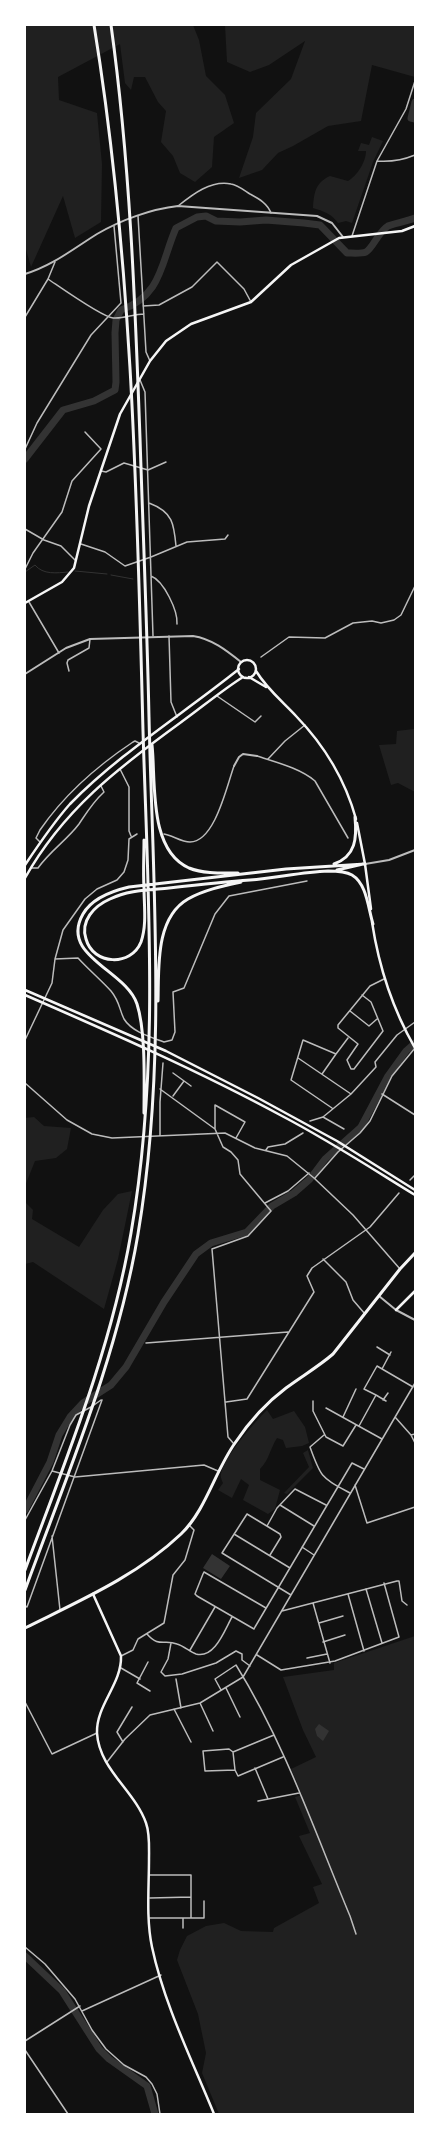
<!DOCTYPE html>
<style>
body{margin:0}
#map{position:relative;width:440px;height:2139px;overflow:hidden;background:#111;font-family:"Nunito Sans",sans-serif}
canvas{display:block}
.frame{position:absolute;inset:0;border:26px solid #fff;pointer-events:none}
</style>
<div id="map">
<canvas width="440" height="2139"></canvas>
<div class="frame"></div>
</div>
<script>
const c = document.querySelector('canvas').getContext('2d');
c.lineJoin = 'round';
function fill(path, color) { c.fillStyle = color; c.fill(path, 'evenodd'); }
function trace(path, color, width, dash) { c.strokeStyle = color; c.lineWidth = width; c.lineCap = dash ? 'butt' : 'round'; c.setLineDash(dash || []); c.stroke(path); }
fill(new Path2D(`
 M25 25H193L199 40 206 76 225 95 234 123 214 137 212 167 195 182 180 173 173 156 161 142 166 111 158 102 145 77H134L131 90 125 83 120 44 58 77 59 100 97 113 102 164 101 222 75 238 63 196 31 267 25 246Z
 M225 25H415V77L372 65 361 121 328 126 293 146 278 153 262 170 239 178 253 137 256 113 291 79 305 41 269 65 250 72 227 62Z
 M372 137 383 141 373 162 352 223 346 221 338 223C332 214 323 211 313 208 314 193 315 183 330 176L348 181C357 176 366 162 366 151H358L361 143 369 145Z
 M414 729 415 734V792L398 783 391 785 379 745 396 744 397 731Z
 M34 1117 44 1126 71 1128 67 1149 56 1158 35 1161 25 1186V1118Z
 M132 1191 118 1259 104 1309 33 1262 25 1264V1202L33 1210 32 1219 79 1247 103 1210 118 1194Z
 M267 1410 273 1419 294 1411 305 1427 309 1443 302 1446 286 1448 283 1440 277 1438C270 1449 269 1460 260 1469V1480L280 1490 275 1509 268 1514 243 1500 249 1485 241 1479 232 1498 218 1490 223 1483C222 1481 220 1476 221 1474 223 1458 255 1422 267 1410Z
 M308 1450 313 1468 287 1494 284 1493 309 1467 303 1453Z
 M415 1636V2114H219L202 2073 206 2053 198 2014 177 1960 180 1950 187 1936 206 1926 224 1923 241 1931 273 1932 274 1928 319 1903 313 1887 322 1884 299 1836 310 1833 295 1797 302 1795 291 1769 316 1757 303 1730 283 1677 334 1670V1663Z`), '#202020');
fill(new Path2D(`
 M212 1554 230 1566 221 1579 203 1568Z
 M319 1724 329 1731 323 1741 317 1736 315 1729Z`), '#333');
trace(new Path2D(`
 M75 571 107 574
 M25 572 35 565C43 575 57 573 68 572
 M111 575 133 579`), '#333', 1);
trace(new Path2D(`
 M415 102 411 118 415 119
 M25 459 63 410 94 401 115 390 116 382 115 333 116 320 121 310C162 296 161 262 176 228L197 217 206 216 216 221 240 222 266 220 304 223 320 225 347 253C352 253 361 254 366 252 373 248 379 231 388 226 392 224 408 221 415 218
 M25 1510 50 1462 59 1435 70 1417 83 1403 111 1385 126 1367 164 1302 196 1254 211 1243 247 1232 272 1206 294 1193 310 1179 325 1159 361 1127 388 1076 406 1051 415 1043
 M25 1956 62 1991 99 2049 109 2059 147 2086 155 2114`), '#333', 7);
trace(new Path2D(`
 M377 161C390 162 403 160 415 155
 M178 206C193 194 211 180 231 184 238 185 245 191 250 194 259 199 267 203 271 213
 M138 216 146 352 150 361
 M352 236 377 161 406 109 415 81
 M48 279C60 287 102 317 113 318 124 319 133 314 144 314
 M143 306 159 305 192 287 217 262 244 289 251 302
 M25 317 48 279 55 262
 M140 380 145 392 153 636
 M25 449 37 423 91 335 121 303 114 226
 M101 471 106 472 124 463 148 470 166 462
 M149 503C173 512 174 524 176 546
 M25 529 44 540 61 546 75 560
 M81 544 105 552 125 566 151 557 187 542 225 539 228 535
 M25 569 33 553 62 512 72 481 101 449 85 432
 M151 576C164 581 178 611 177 624
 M29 602 59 653
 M169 636 171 702 177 717
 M261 657 289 637 325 638 353 623 372 621 381 623 394 620 401 615 415 586
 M69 671 67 663 68 660 89 648 90 639
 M217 696 255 722 261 716
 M257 756C275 762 300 768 315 781L348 838
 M268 759 285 741 305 725
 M120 769 129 787V831L131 836
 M164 834C172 835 181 842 190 842 215 842 227 785 234 766
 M40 842 36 838 40 830C64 795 97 766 133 742L135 741 139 743
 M32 868H38C50 851 67 840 79 824 87 812 93 802 104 792L101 786
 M55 959 78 958C89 970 101 980 111 991 120 1002 119 1009 124 1019 132 1032 151 1037 164 1042L172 1040 175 1032 173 992 184 988 215 914 229 896 307 881
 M362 995 371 1002 383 1031 354 1069H351L347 1060 358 1044 338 1028V1025L370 986 384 979
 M350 1011 369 1026 377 1019
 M25 1040 52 983 55 959 63 930 85 899 97 889 117 880 124 872 128 860 129 839 137 834
 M336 1054 348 1038
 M298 1058 351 1094
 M173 1073 191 1086
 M322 1074 336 1054 303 1040 291 1080 332 1108
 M25 1083 67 1120 92 1134 112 1138 225 1133 255 1148 287 1156 314 1178 353 1215 400 1269
 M160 1089 215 1129 223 1147 231 1152 238 1160 240 1174 271 1211 248 1236 212 1249 228 1437 234 1444
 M382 1094 415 1115
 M173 1096 184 1081
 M323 1117 344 1129
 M310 1121 323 1117 351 1094 376 1067 375 1062 397 1035 415 1022
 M215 1129V1105L245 1122 236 1138
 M160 1135V1102L163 1063
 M266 1150 268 1147 285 1144 303 1133
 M315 1178 338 1152 360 1133 370 1121 392 1076 415 1048
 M410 1180 415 1175
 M265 1203 288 1191 309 1173
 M323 1259 346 1282 353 1300 365 1314
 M146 1343 288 1332
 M377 1347 390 1355
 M382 1369 391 1352
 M376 1395 364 1389 377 1366 413 1387
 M383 1400 388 1393
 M313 1401V1411L326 1437 343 1446 356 1425
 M226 1402 247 1399 314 1292 307 1276 312 1268 370 1227 399 1193
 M94 1405 101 1400
 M326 1408 382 1439
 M343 1417 356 1389
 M395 1417 411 1435 415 1434
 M359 1426 376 1395 386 1401
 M324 1435 310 1447C321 1478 321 1477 350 1493
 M411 1435 415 1443
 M52 1471 75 1477 204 1465 218 1471
 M355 1485 367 1523 415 1507
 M280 1505 314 1526
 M25 1520 52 1471 70 1425 76 1415 91 1407
 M267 1526 277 1508 295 1489 326 1505
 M234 1534 290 1568
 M52 1536 60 1610
 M302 1547 314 1555
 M270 1555 281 1537 280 1534 247 1514 222 1553 291 1595
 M366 1589 382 1643
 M348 1594 364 1651
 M313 1603 330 1663
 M25 1606 27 1607 102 1400
 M266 1608 204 1572 203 1574 195 1594 197 1596 254 1629 255 1627 352 1463 364 1469
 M282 1611 397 1581H399L402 1601 407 1605
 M319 1623 343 1616
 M147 1634C159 1648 164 1639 177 1644 184 1646 190 1652 196 1654 215 1659 225 1629 232 1617
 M323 1642 345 1635
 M171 1643 168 1659 161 1672 165 1676 182 1674 216 1663 236 1651 242 1654V1660L250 1666
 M190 1650 215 1607
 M257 1655 281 1670 335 1661 399 1637 384 1583
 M121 1656 133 1650 138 1639 164 1623 173 1575 185 1560 194 1530 189 1525
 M307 1658 327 1654
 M148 1662 137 1683 150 1691
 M121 1668 140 1679
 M176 1679 181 1708
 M226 1688 240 1717
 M221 1690 215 1679 236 1665C284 1742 315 1832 350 1916L356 1934
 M25 1702 52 1754 97 1733
 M200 1703 213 1731
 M174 1709 191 1742
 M274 1735 233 1752 229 1749 203 1751 205 1771 235 1770 238 1776 283 1757
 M123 1742 117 1732 132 1707
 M233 1752 235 1770
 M107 1762 125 1739 150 1715 200 1703 243 1677 415 1383
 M255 1768 268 1799
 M258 1801 299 1793
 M149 1875H191V1918H150
 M150 1898 191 1897
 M191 1918H204V1901
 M183 1928V1919
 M25 1947 45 1964 75 1999 92 2030 106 2049 124 2065 146 2077 152 2084 157 2094 160 2114
 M82 2011 161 1975
 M25 2041 80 2006
 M25 2050 68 2114`), '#bcbcbc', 1.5);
trace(new Path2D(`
 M25 274C52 266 73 249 97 234 121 220 151 209 178 206L317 216 332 223 343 237
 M25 674 66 648 90 639 193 636C212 639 226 650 241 662
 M234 766 239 757 243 754 257 756
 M365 864 389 860 415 850
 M379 1296 396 1310 415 1320`), '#bcbcbc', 2);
trace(new Path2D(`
 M25 603 62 582 74 568 89 506 120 414 150 361 166 341 191 324 251 302 291 265 339 238 402 231 415 226
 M93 1594 121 1656C122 1684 96 1705 97 1733 99 1769 135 1791 146 1823 150 1834 149 1847 149 1859 149 1887 146 1919 152 1947 164 2004 192 2060 214 2114`), '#f5f5f5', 2.5);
trace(new Path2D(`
 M238 669a9 9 0 1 1 18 0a9 9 0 1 1-18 0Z
 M256 671C267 689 282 701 296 716 325 746 345 779 356 819
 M249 677 266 687
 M357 823 365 864 371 909
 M25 865C39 844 53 823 70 804 120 753 183 714 239 669
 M25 878C63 810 118 768 180 723 201 708 221 691 243 677
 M372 922C379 968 392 1008 415 1048
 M25 990 166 1051 258 1098 337 1141 415 1190
 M25 995C112 1033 199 1071 282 1116 328 1140 371 1168 415 1195
 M396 1310 415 1291`), '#f5f5f5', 2.5);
trace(new Path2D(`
 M25 1628C79 1601 137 1576 181 1534 206 1510 215 1471 235 1443 249 1422 266 1403 286 1388 302 1376 318 1367 333 1354L400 1269 415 1253`), '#f5f5f5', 3);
trace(new Path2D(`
 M152 745C156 781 148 850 189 868 204 874 222 873 238 873
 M144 840C144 856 143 872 144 888 144 905 147 925 141 942 131 967 93 965 86 939 80 921 94 906 110 899 128 890 149 890 169 888 196 885 223 882 250 880 276 878 302 872 328 871 336 871 345 871 352 875 367 884 368 908 373 924
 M334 864C356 856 357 838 355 817
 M337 870 363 864
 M158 1001C159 968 155 918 188 899 204 890 223 886 241 882
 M144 1113C144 1083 146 1032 137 1004 126 970 59 956 83 914 92 898 112 891 129 887L286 869 365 864
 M25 1570C66 1459 111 1350 131 1233 160 1067 148 898 143 731 137 495 132 258 94 25
 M25 1590C68 1472 117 1358 138 1234 167 1063 153 889 149 717 147 624 143 531 140 438 135 300 130 162 111 25`), '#f5f5f5', 3);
</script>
